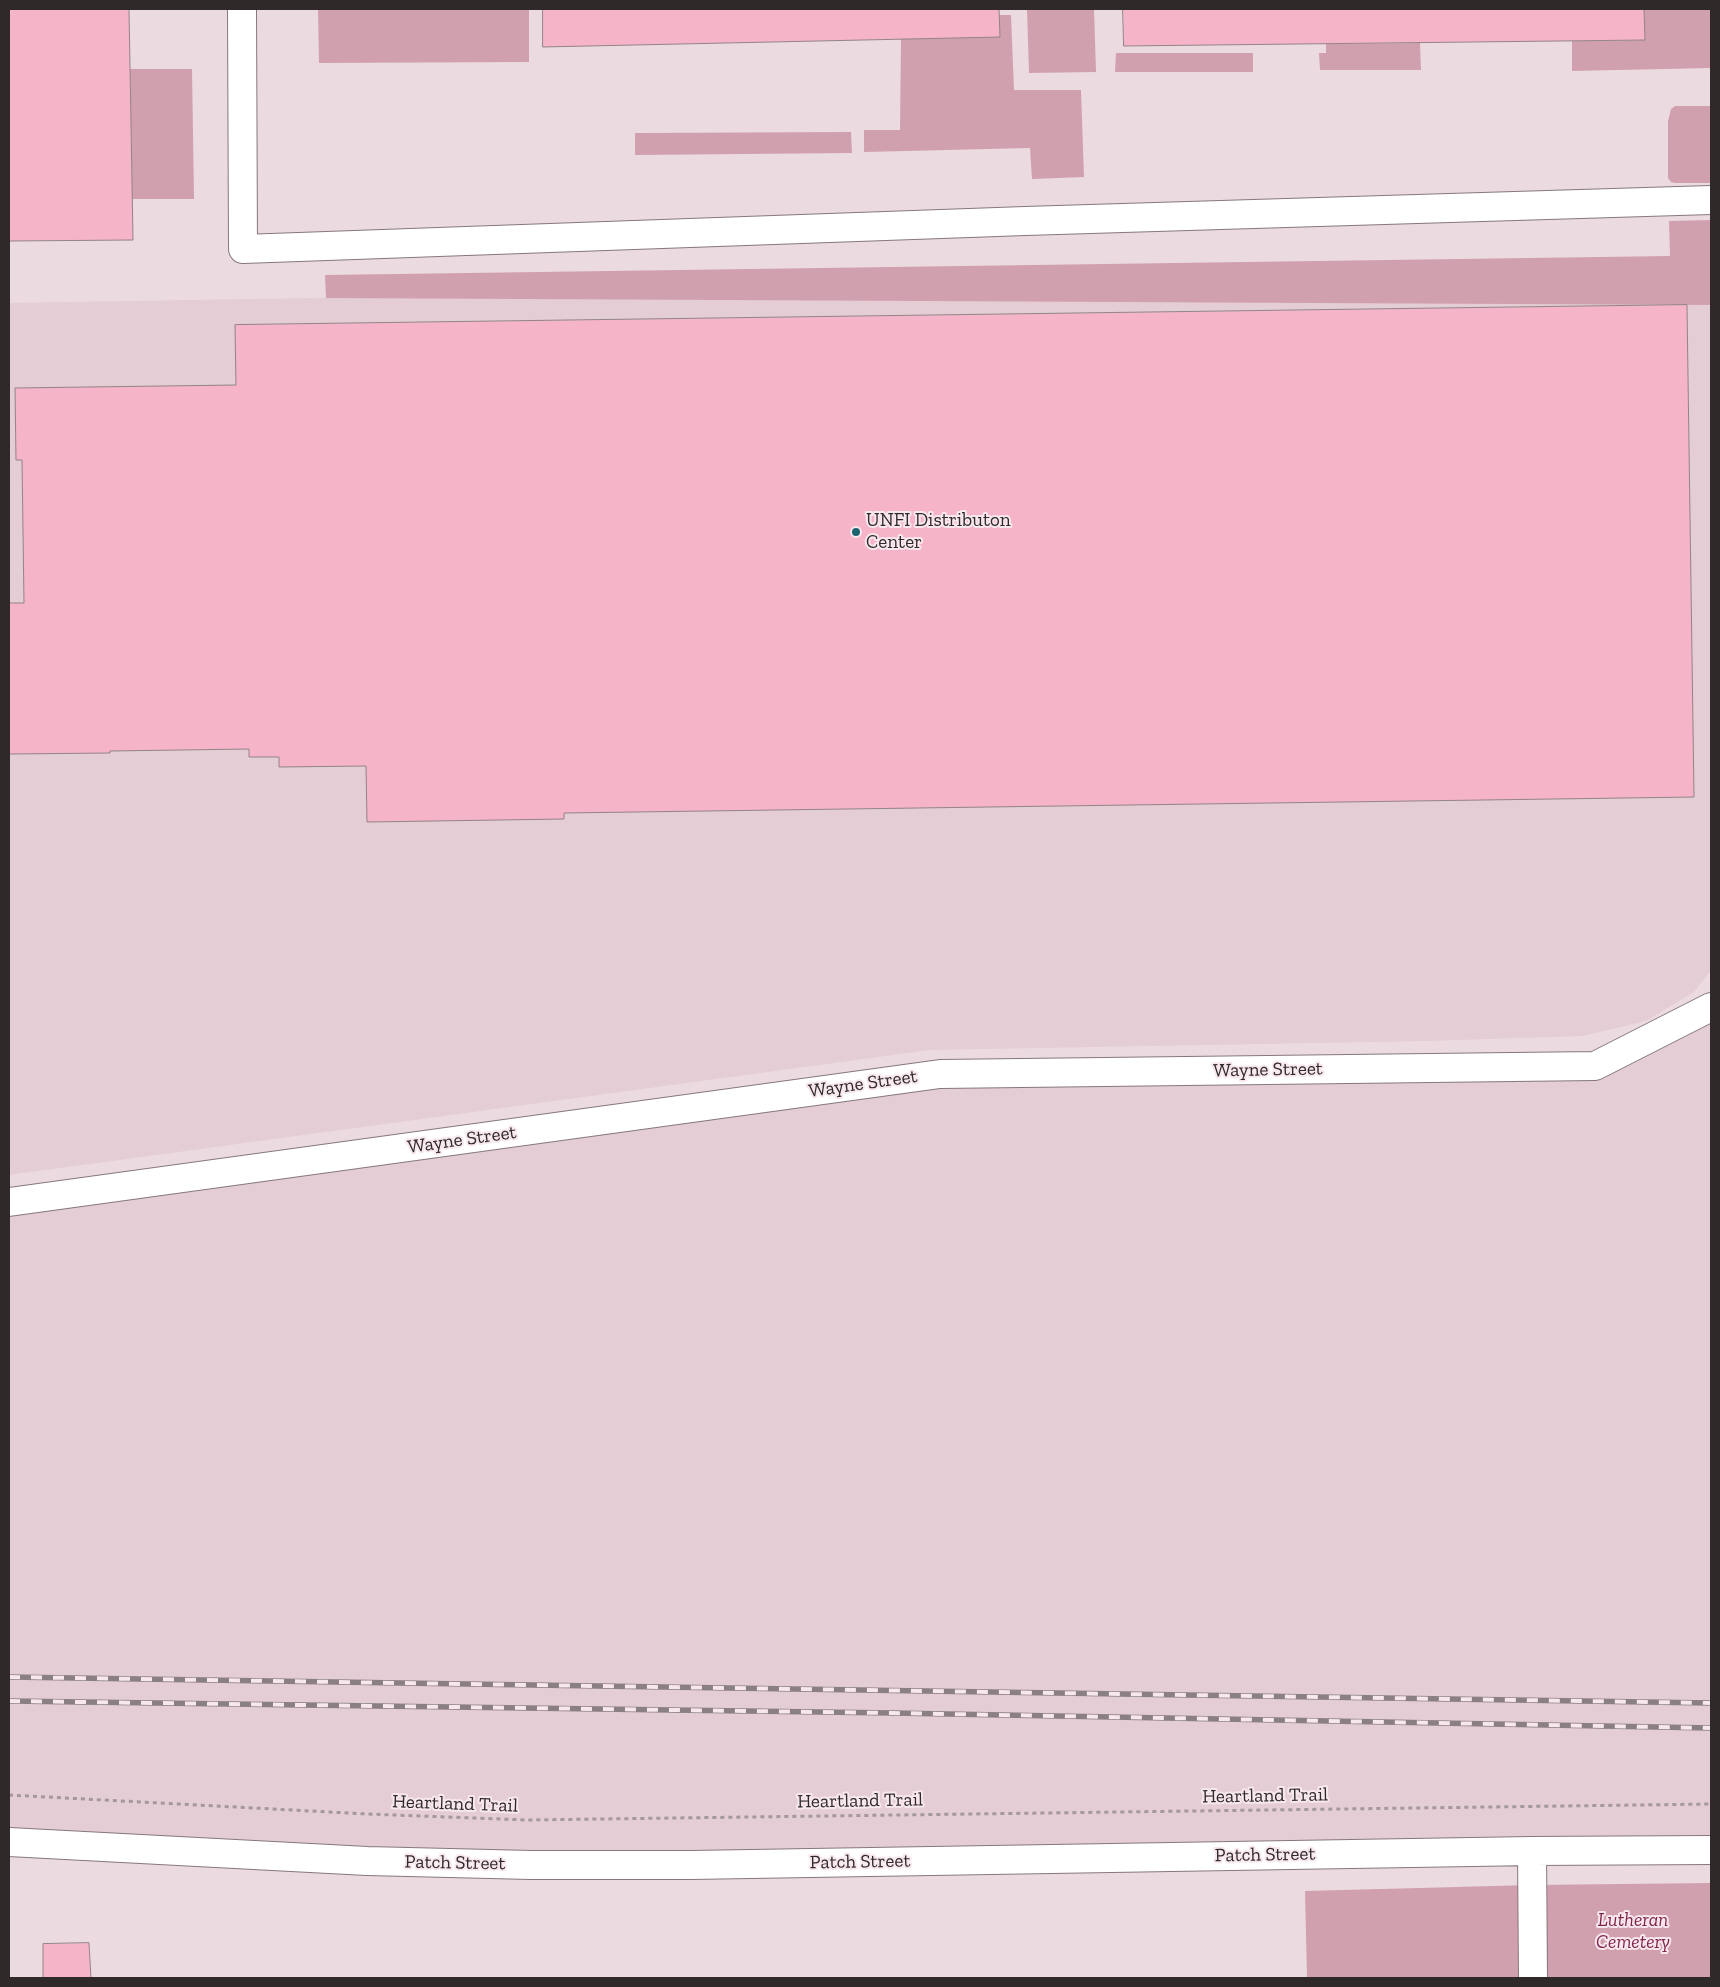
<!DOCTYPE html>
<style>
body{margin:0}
#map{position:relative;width:1720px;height:1987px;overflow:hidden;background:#ebdbe0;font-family:"Zilla Slab",serif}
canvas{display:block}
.frame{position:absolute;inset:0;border:10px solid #2f292a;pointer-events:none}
</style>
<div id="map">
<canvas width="1720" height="1987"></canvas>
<div class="frame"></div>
</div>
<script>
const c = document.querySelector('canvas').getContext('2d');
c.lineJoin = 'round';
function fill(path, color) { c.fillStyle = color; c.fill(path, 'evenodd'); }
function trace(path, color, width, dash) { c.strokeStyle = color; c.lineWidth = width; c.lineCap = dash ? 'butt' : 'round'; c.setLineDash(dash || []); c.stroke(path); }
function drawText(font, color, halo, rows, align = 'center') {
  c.font = font + ' "Zilla Slab",serif'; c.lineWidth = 4; c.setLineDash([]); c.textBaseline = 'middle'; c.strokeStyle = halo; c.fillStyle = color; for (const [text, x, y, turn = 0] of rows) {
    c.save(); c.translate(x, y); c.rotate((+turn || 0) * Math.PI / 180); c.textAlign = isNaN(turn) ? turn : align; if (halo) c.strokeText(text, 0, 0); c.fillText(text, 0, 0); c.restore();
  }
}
fill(new Path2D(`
 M1711 285V970L1694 992 1646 1021 1583 1036 1427 1041 930 1050 9 1175V303L731 291Z
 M1711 1007V1850L691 1865 9 1842V1202L940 1074 1595 1066Z`), '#e4cdd4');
fill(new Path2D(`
 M318 9H529V62L319 63Z
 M1027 9H1094L1096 72 1029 73Z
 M1644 9H1711V68L1572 71V41L1644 40Z
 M999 15H1011L1014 90H1081L1084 177 1032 179 1030 148 864 152V130H900L901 39Z
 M1420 43 1421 70H1320L1319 53H1326V44Z
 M1116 53H1253V72H1115Z
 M130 69H192L194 199H132Z
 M1675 106H1711V183H1675L1671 182 1668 178V121L1671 109Z
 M851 132 852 153 635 155V133Z
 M1711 220V305L326 298 325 275 1670 256 1669 221Z
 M1711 1883V1978H1307L1305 1891 1532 1885Z`), '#d1a0af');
const building = new Path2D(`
 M9 9H129L133 240 9 241Z
 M543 9H999L1000 37 543 47Z
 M1123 9H1644L1645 40 1124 46Z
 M1687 305 1694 797 564 813V819L367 822 366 766 279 767V757H249V749L110 751V753L9 754V603H24L22 460H16L15 388 236 385 235 325Z
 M89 1943 91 1978H43V1944Z`);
fill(building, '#f6b4c9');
trace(building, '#928488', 1);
const minor = new Path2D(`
 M242 9 243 249 1025 221 1711 200
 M9 1202 940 1074 1595 1066 1711 1007
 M9 1842 367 1861 531 1865H691L1532 1851 1711 1850
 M1532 1851 1533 1978`);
trace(minor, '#86787c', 30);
trace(new Path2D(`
 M9 1795 367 1814 527 1820 1711 1804`), '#a4989b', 3, [4, 4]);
trace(minor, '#fff', 28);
const rail = new Path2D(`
 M9 1677 1711 1703
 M9 1701 893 1713 1711 1728`);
trace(rail, '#8a7f82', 5.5);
trace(rail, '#f8e8ed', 4, [11]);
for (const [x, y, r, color] of [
 [856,532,5,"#1a6670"]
]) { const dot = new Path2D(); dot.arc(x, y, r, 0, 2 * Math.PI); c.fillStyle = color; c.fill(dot); trace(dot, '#f8e8ed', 2); }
drawText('19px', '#2f292a', '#f8e8ed', [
 ["UNFI Distributon",866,521],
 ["Center",866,543]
], 'left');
drawText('19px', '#2f292a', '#f8e8ed', [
 ["Wayne Street",1268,1070,-1],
 ["Wayne Street",863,1084,-8],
 ["Wayne Street",462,1140,-8],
 ["Heartland Trail",1265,1796,-1],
 ["Heartland Trail",860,1801,-1],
 ["Heartland Trail",455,1804,2],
 ["Patch Street",1265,1855,-1],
 ["Patch Street",860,1862,-1],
 ["Patch Street",455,1863,1]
]);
drawText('italic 19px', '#80234b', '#f8e8ed', [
 ["Lutheran",1633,1921],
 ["Cemetery",1633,1943]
]);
</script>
